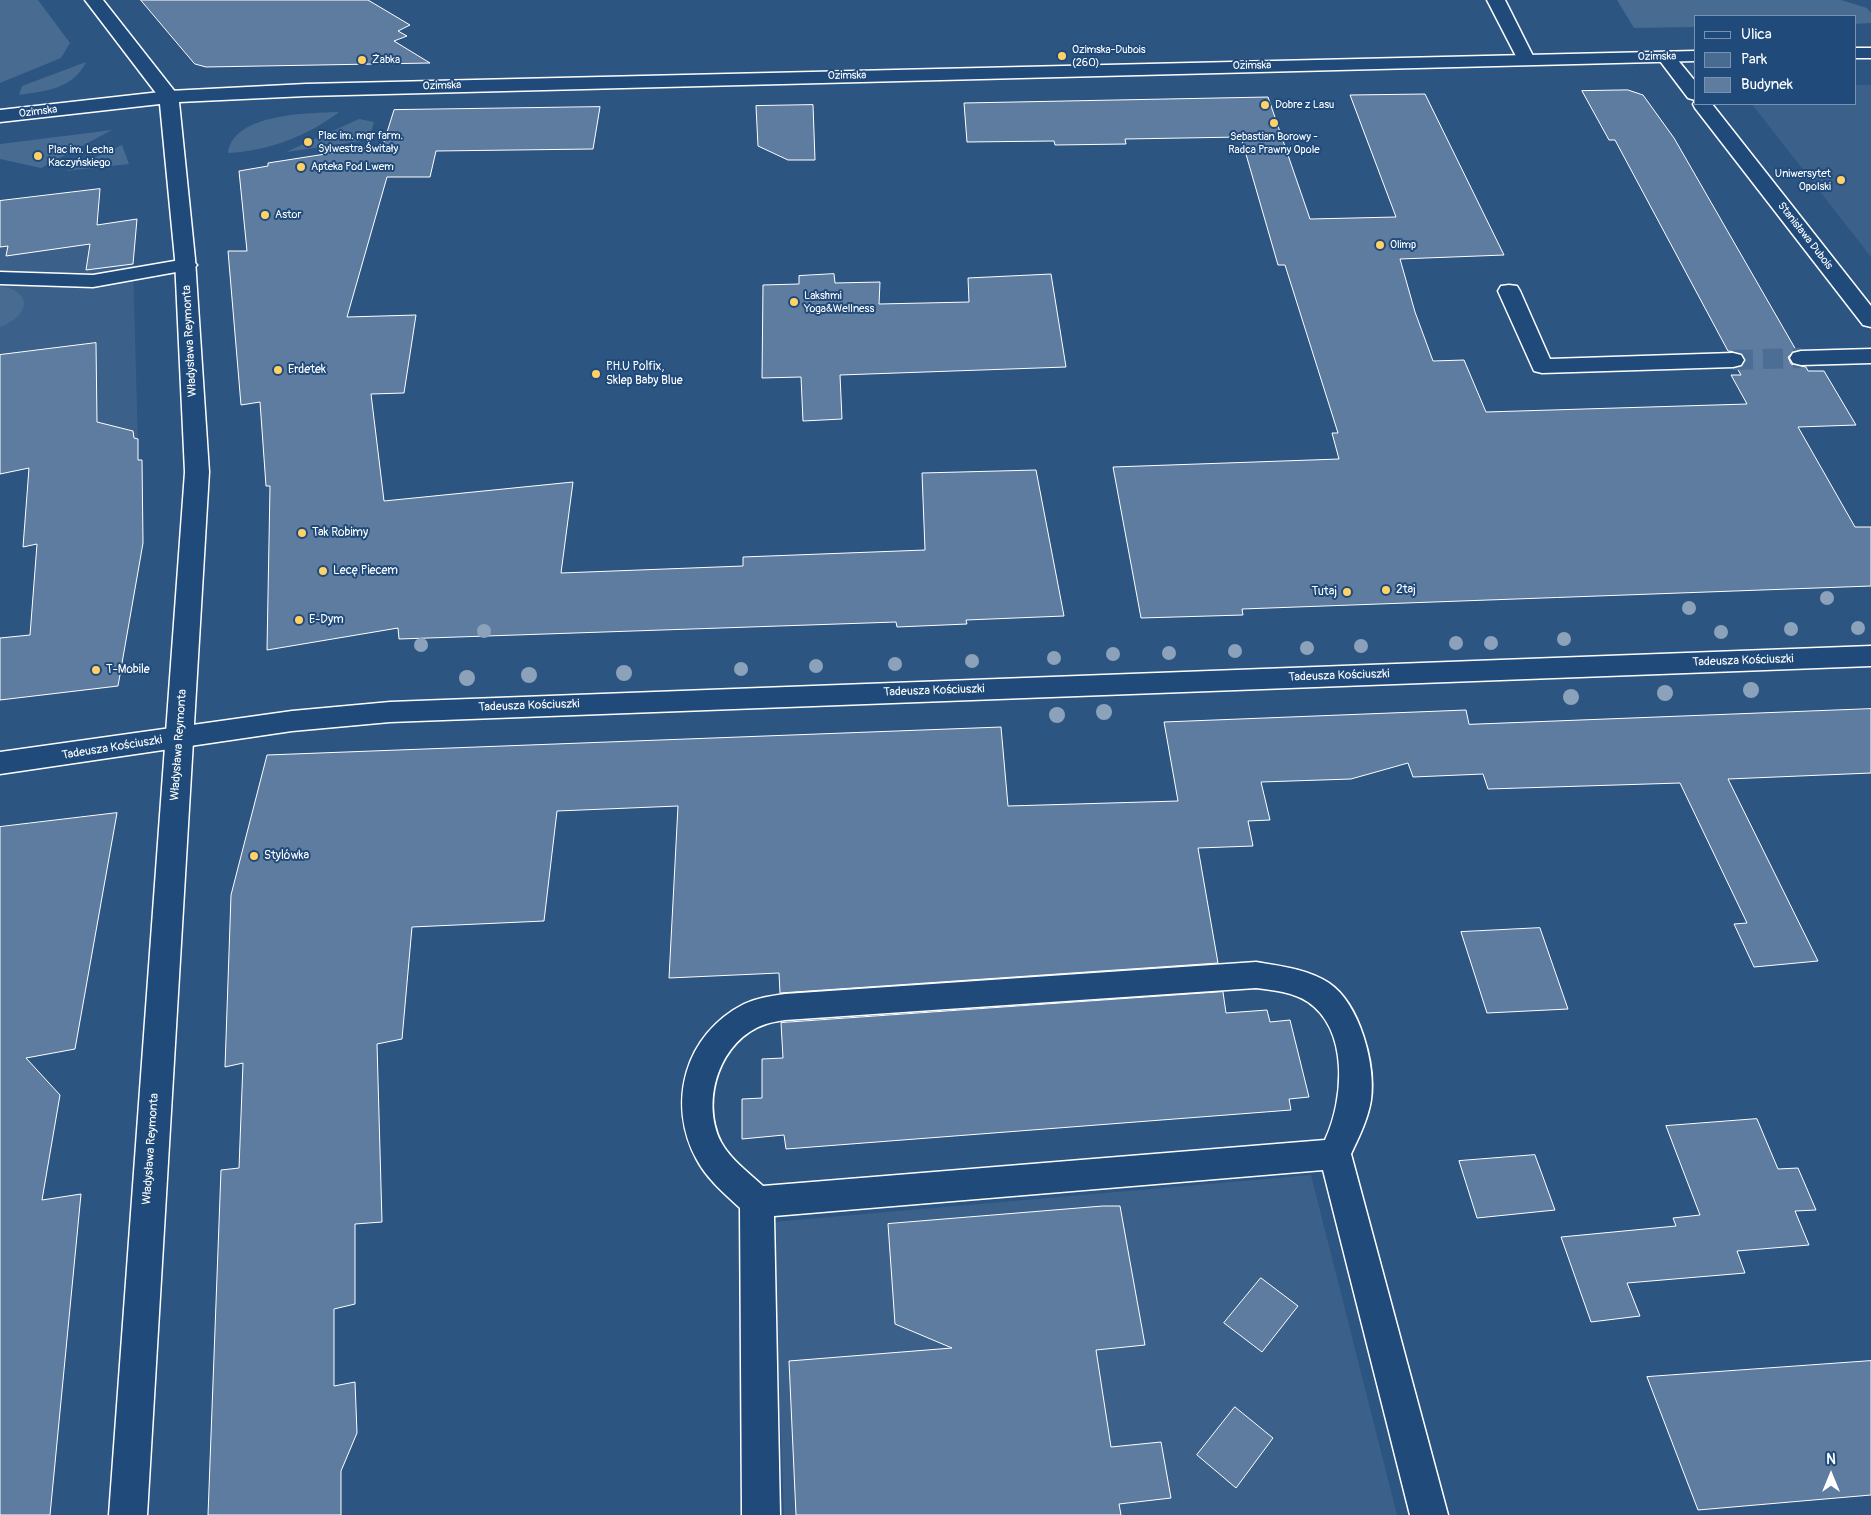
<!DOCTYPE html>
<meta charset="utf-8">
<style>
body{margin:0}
#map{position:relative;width:1871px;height:1515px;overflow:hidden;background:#2c5582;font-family:Pangolin,sans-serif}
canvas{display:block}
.legend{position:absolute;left:1694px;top:15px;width:162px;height:90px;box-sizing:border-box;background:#1f4a7a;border:1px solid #7992af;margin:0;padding:6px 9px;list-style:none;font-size:15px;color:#fff}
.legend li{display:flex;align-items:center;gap:10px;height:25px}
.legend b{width:25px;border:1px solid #7992af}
.north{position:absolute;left:1806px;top:1450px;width:50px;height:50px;-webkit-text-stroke:4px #1f4a7a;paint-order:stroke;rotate:0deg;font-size:14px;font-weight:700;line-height:20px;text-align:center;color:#fff}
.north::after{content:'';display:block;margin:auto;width:18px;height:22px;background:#fff;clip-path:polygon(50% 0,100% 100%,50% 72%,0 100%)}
</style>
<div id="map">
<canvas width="1871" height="1515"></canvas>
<ul class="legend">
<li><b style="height:6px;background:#1f4a7a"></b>Ulica</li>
<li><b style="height:14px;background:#486b92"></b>Park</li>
<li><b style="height:14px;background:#5e7c9f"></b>Budynek</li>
</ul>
<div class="north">N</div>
</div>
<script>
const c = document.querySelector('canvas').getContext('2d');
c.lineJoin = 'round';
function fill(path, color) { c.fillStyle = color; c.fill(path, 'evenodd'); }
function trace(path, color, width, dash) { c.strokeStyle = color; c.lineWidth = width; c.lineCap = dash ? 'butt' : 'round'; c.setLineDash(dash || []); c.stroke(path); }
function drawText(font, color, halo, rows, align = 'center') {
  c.font = font + ' Pangolin,sans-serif'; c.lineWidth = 4; c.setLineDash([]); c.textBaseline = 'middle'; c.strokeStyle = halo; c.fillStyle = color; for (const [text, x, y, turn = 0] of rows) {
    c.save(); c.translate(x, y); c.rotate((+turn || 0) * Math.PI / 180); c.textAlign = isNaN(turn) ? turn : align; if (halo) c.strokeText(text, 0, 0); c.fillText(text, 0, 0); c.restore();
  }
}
fill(new Path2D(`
 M1855 85H1871V257L1752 104H1855Z
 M91 235 87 270 133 264 138 445 0 474V247L8 246 6 255Z
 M1311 1175 1397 1515H784L773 1222Z`), '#3b618b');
fill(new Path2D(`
 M0 0H38L70 43 61 58 0 83Z
 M1617 0H1841L1867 8 1871 13V23L1855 24V16H1695V27L1634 28Z
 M86 62C73 89 46 91 19 95L22 86Z
 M339 112C308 136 268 151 228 153 233 113 310 113 339 112Z
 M359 119 374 122 370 136 362 141 286 152Z
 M112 130 41 168 0 159V144Z
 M122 145 129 164 66 171Z
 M0 286C35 292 29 316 0 327Z`), '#486b92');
const building = new Path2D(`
 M141 0H368L410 25 398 31 407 36 394 41 430 63 206 67 195 64Z
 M1628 90 1643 95 1674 138 1796 350 1788 357 1791 364 1806 367 1808 371H1824L1856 425 1798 427 1855 527H1871V586L1242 609 1243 615 1141 618 1113 467 1339 459 1332 433H1338L1285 265H1278L1241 137 1125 139 1126 144 1055 145 1054 141 967 142 964 103 1268 97 1310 219 1396 217 1350 95 1425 94 1504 255 1400 259 1415 312 1433 361 1464 360 1486 412 1747 404 1731 375H1741L1737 368 1743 366 1746 359 1741 353 1728 351 1615 140H1609L1582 91Z
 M813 105 815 160H788L758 146 756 106Z
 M600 107 593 149 436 151 430 177H387L347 317 416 315 404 393 371 394 384 501 573 482 561 573 743 566V557L925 550 922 473 1036 470 1064 616 966 620 967 624 897 627 896 622 399 639 398 628 267 650 270 486H266L260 402 241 405 228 251H247L239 171 268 166V163L383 145 394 110Z
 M100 189 97 225 137 219 133 264 86 270 90 244 6 256 8 246 0 247V201Z
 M834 274 835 283 880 282 879 304 969 302 968 278 1051 274 1066 367 840 375 842 419 803 421 801 377 762 378 763 285 799 284V276Z
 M96 343 97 422 133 431 134 438 138 439V460H142L143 543 118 686 0 700V638L30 635 37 544 23 547 29 468 0 474V355Z
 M1871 709V773L1728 779 1818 961 1754 967 1734 924 1747 923 1680 783 1488 789 1483 774 1413 777 1408 763 1351 779 1261 782 1270 820 1248 821 1253 846 1198 848 1218 963 780 993 779 973 669 978 678 806 557 811 544 921 412 927 402 1039 377 1044 382 1222 355 1224V1304L334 1309V1386L355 1382 357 1433 341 1471V1515H208L221 1170 239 1168 243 1063 225 1067 231 895 267 755 1001 727 1008 806 1178 801 1164 722 1466 710 1469 724Z
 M117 813 75 1049 26 1058 60 1095 42 1200 81 1194 50 1515H0V827Z
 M1540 928 1568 1009 1487 1013 1461 932Z
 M1223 992 1226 1013 1267 1010 1270 1022 1290 1020 1309 1097 1289 1099 1291 1110 786 1149 784 1135 742 1139V1099L762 1098V1059L783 1058 781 1023Z
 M1757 1119 1778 1169 1798 1168 1816 1210 1795 1211 1809 1245 1737 1251 1745 1273 1627 1283 1640 1316 1591 1322 1561 1237 1676 1226 1673 1218 1700 1215 1666 1126Z
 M1535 1155 1555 1210 1477 1218 1459 1161Z
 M1103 1206H1120L1145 1345 1096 1350 1111 1447 1161 1442 1171 1498 1119 1504 1121 1515H796L789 1361 952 1348 895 1324 888 1224Z
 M1261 1278 1298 1306 1262 1352 1224 1323Z
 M1871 1361V1495L1698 1510 1647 1377Z
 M1235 1407 1273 1438 1236 1488 1197 1455Z`);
fill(building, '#5e7c9f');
trace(building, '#fff', 1);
trace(new Path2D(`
 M1733 360 1801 358`), '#4c6e95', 20, [20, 10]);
const minor = new Path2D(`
 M85 0H103L176 93 178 97 176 101H162Z
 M1487 0H1505L1535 60 1532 64H1520Z
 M1666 52 1672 53 1695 81V100L1688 98 1657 57 1660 53Z
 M1695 101V104H1712L1871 306V327L1863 325 1695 108 1693 104Z
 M186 259 193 261 197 265 193 269 93 287 0 284V272L93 275Z
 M1509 285 1517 286 1520 291 1550 359 1733 353 1741 355 1744 360 1741 365 1733 367 1542 373 1534 371 1498 291 1501 286Z
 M1871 349V363L1801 365 1793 363 1790 358 1793 353 1801 351Z
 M1871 646V666L390 722 292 731 0 774V752L292 711 390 702Z
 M1256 962C1280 966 1308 969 1329 983 1360 1004 1376 1065 1371 1100 1368 1119 1359 1137 1351 1154L1448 1515H1410L1323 1170 774 1216 780 1515H742L740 1208C725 1194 707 1179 697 1160 666 1103 685 1034 744 1004 757 998 771 996 785 994ZM1256 988C1273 990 1293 992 1308 1002 1349 1030 1344 1100 1325 1140L763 1186C749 1173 730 1159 721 1142 700 1100 720 1039 766 1024 772 1022 779 1021 785 1020Z`);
const major = new Path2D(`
 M1855 48H1871V58H1855Z
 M1695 51V61L306 96 179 102 195 259 209 472 147 1515H109L185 472 175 259 160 104 0 122V110L169 91 306 84Z`);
trace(minor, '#fff', 3);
trace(major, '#fff', 3);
fill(minor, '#1f4a7a');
fill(major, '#1f4a7a');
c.fillStyle = '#8ca2bb';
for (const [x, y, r] of [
 [1827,598,7],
 [1689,608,7],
 [1858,628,7],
 [1791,629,7],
 [484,631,7],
 [1721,632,7],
 [1564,639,7],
 [1456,643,7],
 [1491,643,7],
 [421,645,7],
 [1361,646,7],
 [1307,648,7],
 [1235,651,7],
 [1169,653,7],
 [1113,654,7],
 [1054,658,7],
 [972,661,7],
 [895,664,7],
 [816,666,7],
 [741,669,7],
 [624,673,8],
 [529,675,8],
 [467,678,8],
 [1751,690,8],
 [1665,693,8],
 [1571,697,8],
 [1104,712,8],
 [1057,715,8]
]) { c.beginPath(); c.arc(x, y, r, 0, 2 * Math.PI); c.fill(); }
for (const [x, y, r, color] of [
 [1062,56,5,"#ffd166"],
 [362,60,5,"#ffd166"],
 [1265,105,5,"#ffd166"],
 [1274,123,5,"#ffd166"],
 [308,142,5,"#ffd166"],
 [38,156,5,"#ffd166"],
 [301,167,5,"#ffd166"],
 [1841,180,5,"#ffd166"],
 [265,215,5,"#ffd166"],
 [1380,245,5,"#ffd166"],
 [794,302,5,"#ffd166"],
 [278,370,5,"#ffd166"],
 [596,374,5,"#ffd166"],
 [302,533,5,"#ffd166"],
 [323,571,5,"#ffd166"],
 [1386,590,5,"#ffd166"],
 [1347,592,5,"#ffd166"],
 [299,620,5,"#ffd166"],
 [96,670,5,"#ffd166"],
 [254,856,5,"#ffd166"]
]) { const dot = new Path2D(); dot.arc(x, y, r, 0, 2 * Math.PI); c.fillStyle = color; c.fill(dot); trace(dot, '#1f4a7a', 2); }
drawText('11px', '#fff', '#1f4a7a', [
 ["Ozimska-Dubois",1072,50],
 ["(260)",1072,63],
 ["Żabka",372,60],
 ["Dobre z Lasu",1275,105],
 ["Plac im. mgr farm.",318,136],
 ["Sylwestra Świtały",318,149],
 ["Sebastian Borowy -",1274,137,"center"],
 ["Radca Prawny Opole",1274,150,"center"],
 ["Plac im. Lecha",48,150],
 ["Kaczyńskiego",48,163],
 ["Apteka Pod Lwem",311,167],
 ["Uniwersytet",1831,174,"right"],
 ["Opolski",1831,187,"right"],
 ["Astor",275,215],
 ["Olimp",1390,245],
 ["Lakshmi",804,296],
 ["Yoga&Wellness",804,309]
], 'left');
drawText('11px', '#fff', '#1f4a7a', [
 ["Ozimska",1657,57,-1],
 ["Ozimska",1252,66,-1],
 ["Ozimska",847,76,-1],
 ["Ozimska",442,86,-2],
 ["Ozimska",38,112,-7],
 ["Stanisława Dubois",1805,236,52]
]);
drawText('12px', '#fff', '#1f4a7a', [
 ["Władysława Reymonta",190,341,-93],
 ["Tadeusza Kościuszki",1743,661,-2],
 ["Tadeusza Kościuszki",1339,676,-2],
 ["Tadeusza Kościuszki",934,691,-2],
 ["Tadeusza Kościuszki",529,706,-2],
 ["Władysława Reymonta",179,745,-86],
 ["Tadeusza Kościuszki",112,748,-9],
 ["Władysława Reymonta",151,1149,-86]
]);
drawText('12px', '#fff', '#1f4a7a', [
 ["P.H.U Polfix,",606,367],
 ["Sklep Baby Blue",606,381],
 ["Erdetek",288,370],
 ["Tak Robimy",312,533],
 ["Lecę Piecem",333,571],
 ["2taj",1396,590],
 ["Tutaj",1337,592,"right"],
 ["E-Dym",309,620],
 ["T-Mobile",106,670],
 ["Stylówka",264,856]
], 'left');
</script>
